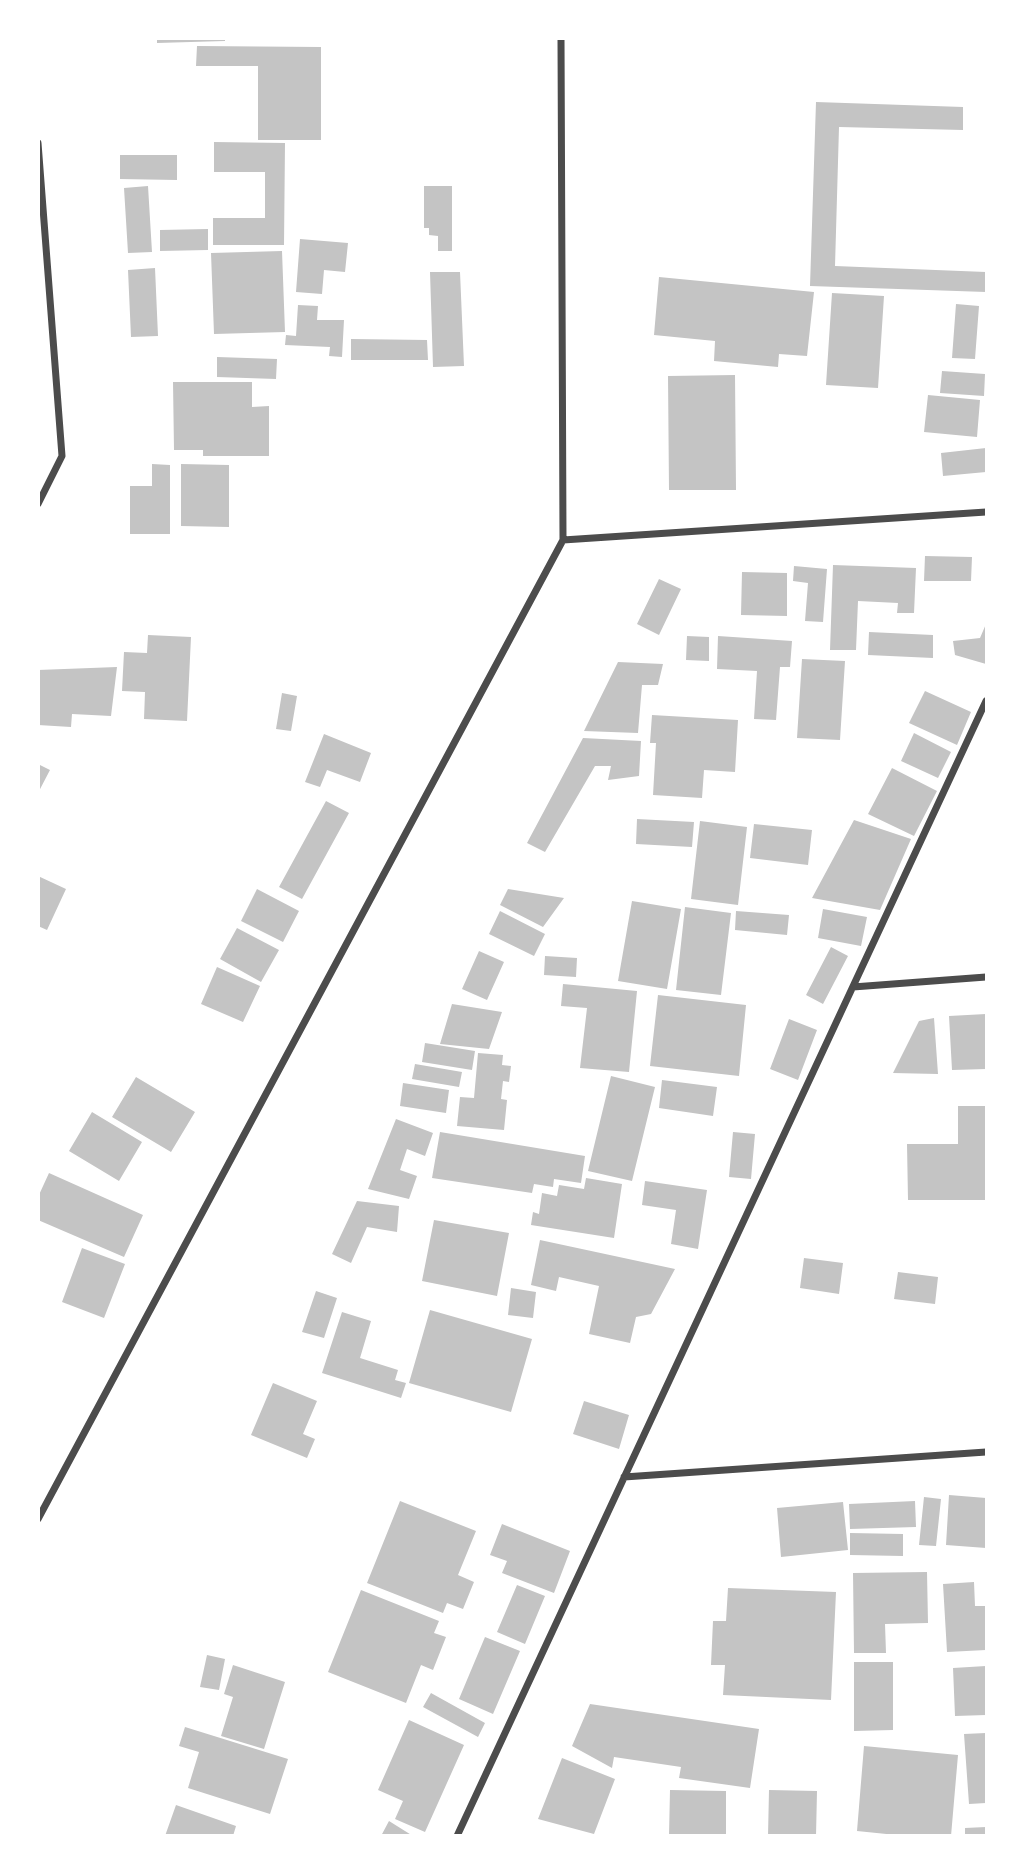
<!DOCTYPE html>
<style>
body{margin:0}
#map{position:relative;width:1025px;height:1874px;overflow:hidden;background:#fff;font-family:"Source Serif 4",serif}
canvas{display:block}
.frame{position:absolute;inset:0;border:40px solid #fff;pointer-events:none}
</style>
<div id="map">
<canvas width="1025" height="1874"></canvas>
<div class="frame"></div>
</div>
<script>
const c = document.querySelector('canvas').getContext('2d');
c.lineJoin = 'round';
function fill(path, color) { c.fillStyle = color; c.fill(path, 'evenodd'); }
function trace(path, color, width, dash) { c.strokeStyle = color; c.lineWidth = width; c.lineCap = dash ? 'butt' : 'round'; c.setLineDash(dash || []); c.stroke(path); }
fill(new Path2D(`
 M157 38H225V41L157 43Z
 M197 46 321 47V140H258V66H196Z
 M816 102 963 107V130L839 127 835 266 986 272V292L810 286Z
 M214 142 285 143 284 245H213V218H265V172H214Z
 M120 155H177V180L120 179Z
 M148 186 152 252 128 253 124 188Z
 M424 186H452V251H438V236L429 235V228H424Z
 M208 229V250L160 251V230Z
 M300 239 348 243 345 272 324 270 322 294 296 292Z
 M282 251 285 332 214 334 211 253Z
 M155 268 158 336 131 337 128 270Z
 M430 272H460L464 366 433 367Z
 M659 277 814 292 807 356 779 354 778 367 714 361 715 341 654 335Z
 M832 293 884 296 878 388 826 385Z
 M956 304 979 306 975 359 952 358Z
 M298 305 318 306 317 320H344L342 357 329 356 330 347 285 345 286 335 296 336Z
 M351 339 427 340 428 360H351Z
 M217 357 277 359 276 379 217 377Z
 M942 371 985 374 984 396 940 393Z
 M735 375 736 490H669L668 376Z
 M173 382H252V407L269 406V456H203V450H174Z
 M928 395 980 400 977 437 924 432Z
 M986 448V472L943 476 941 453Z
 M152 464 170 465V534H130V486H152Z
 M181 464 229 465V527L181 526Z
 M925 556 972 557 971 581H924Z
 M833 565 916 568 914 613H897L898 603 858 601 856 650H830Z
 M794 566 827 569 823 622 805 621 808 583 793 581Z
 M742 572 787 573V616L741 615Z
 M659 579 681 589 659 635 637 624Z
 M986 624V664L955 655 953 641 980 638Z
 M869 632 933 635V658L868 655Z
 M148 635 191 637 187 721 144 719 145 692 122 691 124 652 147 653Z
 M687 636 709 637V661L686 660Z
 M718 636 792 641 790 667H780L776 720 754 719 757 671 717 669Z
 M802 659 845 661 840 740 797 738Z
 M618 662 663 664 658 685H642L638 733 584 731Z
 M117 667 111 716 72 714 71 727 38 725V670Z
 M925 691 971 712 957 745 909 723Z
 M282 693 297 696 291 731 276 729Z
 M652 715 738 720 735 772 704 770 702 798 653 795 656 743H650Z
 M914 733 951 752 938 778 901 761Z
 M324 734 371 753 360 782 327 770 320 787 305 782Z
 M583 738 641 741 639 776 608 780 611 766H595L545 852 527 843Z
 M38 764 50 770 38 793Z
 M892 768 937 791 914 836 868 814Z
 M326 801 349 813 302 899 279 887Z
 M637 819 694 822 692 847 636 844Z
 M854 820 911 839 880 910 812 898Z
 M700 821 747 827 738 905 691 899Z
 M754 824 812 830 808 865 750 858Z
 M38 876 66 889 47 930 38 926Z
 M257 889 299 911 283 942 241 921Z
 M508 889 564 898 543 927 500 905Z
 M632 901 681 909 667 989 618 981Z
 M685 907 731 913 721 995 676 990Z
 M823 909 867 917 861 946 818 938Z
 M500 911 545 934 534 956 489 934Z
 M736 911 789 915 787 935 735 930Z
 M237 928 279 950 261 982 220 959Z
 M831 947 848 956 823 1004 806 995Z
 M479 951 504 962 487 1000 462 989Z
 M545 956 577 958 576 977 544 975Z
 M217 967 260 986 243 1022 201 1004Z
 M563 984 637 991 629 1072 580 1068 587 1008 561 1006Z
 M658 995 746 1005 739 1076 650 1066Z
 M452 1004 502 1012 489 1049 440 1044Z
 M986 1014V1069L952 1070 949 1016Z
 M934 1018 938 1074 893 1073 919 1021Z
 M789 1019 817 1030 798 1080 770 1069Z
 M425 1043 475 1051 472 1070 422 1062Z
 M478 1053 503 1055 502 1065 511 1066 509 1082 503 1081 501 1099 507 1100 504 1130 457 1126 460 1097 474 1098Z
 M415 1064 462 1072 459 1087 412 1079Z
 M611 1076 655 1087 632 1181 588 1171Z
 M136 1077 195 1112 171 1152 112 1117Z
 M662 1080 717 1087 713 1116 659 1108Z
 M403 1083 449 1090 446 1113 400 1106Z
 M958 1106H986V1200H908L907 1144H958Z
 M92 1112 142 1142 119 1181 69 1151Z
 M396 1119 433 1133 425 1156 407 1149 400 1170 417 1176 409 1199 368 1189Z
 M440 1132 585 1156 581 1183 554 1179 553 1187 534 1184 532 1193 432 1178Z
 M733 1132 755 1134 751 1179 729 1177Z
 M49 1173 143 1215 124 1257 38 1220V1197Z
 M586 1178 622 1184 614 1238 531 1225 533 1212 539 1214 542 1193 557 1196 559 1185 584 1189Z
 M645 1181 707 1190 698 1249 671 1244 676 1210 642 1205Z
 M357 1201 399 1206 397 1232 367 1227 351 1263 332 1254Z
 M434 1220 509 1233 497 1296 422 1281Z
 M540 1240 675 1269 651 1314 636 1317 630 1343 589 1334 599 1286 559 1277 556 1291 531 1285Z
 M82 1248 125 1264 104 1318 62 1302Z
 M804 1258 843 1263 839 1294 800 1288Z
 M898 1272 938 1277 935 1304 894 1299Z
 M511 1288 536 1292 533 1318 508 1315Z
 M316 1291 337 1298 324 1338 302 1332Z
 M430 1310 532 1339 511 1412 409 1383Z
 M342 1312 371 1321 360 1358 398 1370 395 1380 406 1383 401 1398 322 1373Z
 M273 1383 317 1401 303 1434 315 1439 307 1458 251 1435Z
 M584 1401 629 1415 619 1449 573 1434Z
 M949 1495 986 1498V1548L946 1545Z
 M924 1497 941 1499 936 1546 919 1545Z
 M400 1501 476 1531 458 1575 474 1582 463 1609 447 1603 443 1613 367 1583Z
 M915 1501 916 1527 850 1529 849 1504Z
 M843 1502 848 1550 781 1557 777 1508Z
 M502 1524 570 1551 554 1593 502 1573 507 1561 490 1555Z
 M850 1533 903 1534V1556L850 1555Z
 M927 1572 928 1623 885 1624 886 1653H854L853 1573Z
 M974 1582 975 1606H986V1650L947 1652 943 1584Z
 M517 1585 545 1596 525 1644 497 1632Z
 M728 1588 836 1592 831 1700 723 1695 725 1665H711L713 1621H726Z
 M361 1590 439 1621 434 1633 446 1637 433 1670 421 1665 406 1703 328 1672Z
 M485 1637 520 1651 493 1714 459 1699Z
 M207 1655 225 1659 219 1690 200 1687Z
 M854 1662H893V1730L854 1731Z
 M233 1665 285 1682 264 1749 221 1736 233 1697 224 1694Z
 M986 1666V1715L955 1716 953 1668Z
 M431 1693 485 1723 478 1737 423 1707Z
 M590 1704 759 1729 750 1788 679 1778 681 1767 614 1757 612 1768 572 1746Z
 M409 1720 464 1745 425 1832 395 1819 403 1801 378 1790Z
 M185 1727 288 1759 270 1814 188 1788 199 1752 179 1746Z
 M986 1733V1803L969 1804 964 1734Z
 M864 1746 958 1755 951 1836H906L857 1831Z
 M562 1758 615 1779 594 1834 538 1819Z
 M670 1790 726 1791V1836H669Z
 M769 1790 817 1791 816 1836H768Z
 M176 1805 236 1826 233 1836H165Z
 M389 1821 413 1836H381Z
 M986 1827V1836H965V1828Z`), '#c4c4c4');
trace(new Path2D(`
 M38 143 62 456 38 504
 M563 540 986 512
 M853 987 986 977
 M624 1477 986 1452
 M38 1519 563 540 561 38
 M457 1836 986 701`), '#4c4c4c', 7);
</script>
